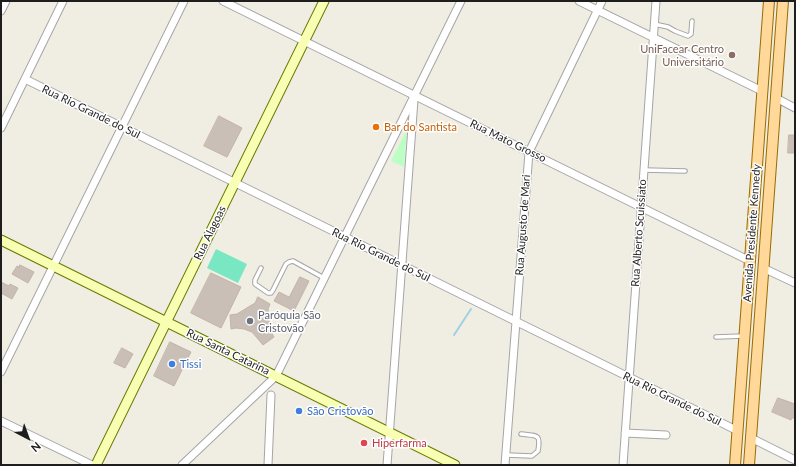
<!DOCTYPE html>
<meta charset="utf-8">
<style>
body{margin:0}
#map{position:relative;width:796px;height:466px;overflow:hidden;background:#f0ede3;font-family:Lato,sans-serif}
canvas{display:block}
.frame{position:absolute;inset:0;border:2px solid #1e1e1e;pointer-events:none}
.north{position:absolute;left:8px;top:418px;width:40px;height:40px;-webkit-text-stroke:3px #fff;paint-order:stroke;rotate:139deg;font-size:11px;font-weight:700;line-height:16px;text-align:center;color:#1e1e1e}
.north::after{content:'';display:block;margin:auto;width:14px;height:18px;background:#1e1e1e;clip-path:polygon(50% 0,100% 100%,50% 72%,0 100%)}
</style>
<div id="map">
<canvas width="796" height="466"></canvas>
<div class="frame"></div>
<div class="north">N</div>
</div>
<script>
const c = document.querySelector('canvas').getContext('2d');
c.lineJoin = 'round';
function fill(path, color) { c.fillStyle = color; c.fill(path, 'evenodd'); }
function trace(path, color, width, dash) { c.strokeStyle = color; c.lineWidth = width; c.lineCap = dash ? 'butt' : 'round'; c.setLineDash(dash || []); c.stroke(path); }
function drawText(font, color, halo, rows, align = 'center') {
  c.font = font + ' Lato,sans-serif'; c.lineWidth = 3; c.setLineDash([]); c.textBaseline = 'middle'; c.strokeStyle = halo; c.fillStyle = color; for (const [text, x, y, turn = 0] of rows) {
    c.save(); c.translate(x, y); c.rotate((+turn || 0) * Math.PI / 180); c.textAlign = isNaN(turn) ? turn : align; if (halo) c.strokeText(text, 0, 0); c.fillText(text, 0, 0); c.restore();
  }
}
fill(new Path2D(`
 M407 129 404 167 391 161Z`), '#bcffc4');
fill(new Path2D(`
 M216 249 247 264 238 283 207 268Z`), '#79e8c2');
trace(new Path2D(`
 M454 335 471 309`), '#9fd0e3', 2);
const building = new Path2D(`
 M219 116 242 128 227 157 204 146Z
 M789 135H795V153H788Z
 M20 265 34 272 28 283 12 274 17 266 19 267Z
 M211 273 241 287 221 328 191 313Z
 M300 277 309 281 294 311 274 301 279 292 289 297Z
 M1 282 9 286 10 284 18 288 12 299 1 293Z
 M258 297 270 304 268 309 270 330 274 337 263 345 252 332 244 329 236 328 231 329 230 315 237 314 255 303Z
 M170 342 191 352 174 386 154 376Z
 M122 348 133 354 125 368 114 363Z
 M778 398 795 404V418H792L791 420 772 412Z`);
fill(building, '#c9bfb6');
trace(building, '#c4b3a4', 1);
const lane = new Path2D(`
 M654 24 668 27 675 31 688 36 691 34 692 21
 M644 170 685 171
 M261 268 255 280V284L268 293H271L273 290 286 264 289 262 293 261 324 278
 M716 337 744 336
 M506 455 532 456 538 451C541 433 537 436 521 434`);
const street = new Path2D(`
 M223 1 750 261
 M579 1 762 91
 M1 11 6 1
 M25 79 738 431
 M776 98 795 108
 M1 128 63 1
 M763 268 795 283
 M1 372 184 1
 M1 421 92 465
 M625 433 666 435
 M751 438 795 460
 M182 465 276 376 461 1
 M268 465 271 395
 M387 465 414 100
 M505 465 529 152 602 1
 M623 465 656 1`);
const secondary = new Path2D(`
 M1 240 455 465
 M96 465 324 1`);
const primary = new Path2D(`
 M735 465 769 1
 M749 465 783 1`);
trace(lane, '#a5a5a5', 5.5);
trace(street, '#a5a5a5', 9);
trace(secondary, '#687b00', 11);
trace(primary, '#996d00', 12);
trace(lane, '#fff', 3.5);
trace(street, '#fff', 7);
trace(secondary, '#f8ffb3', 9);
trace(primary, '#ffd89a', 10);
for (const [x, y, r, color] of [
 [732,55,4,"#8d6e63"],
 [376,127,4,"#e8710a"],
 [250,321,4,"#6b7280"],
 [172,364,4,"#3f7fe0"],
 [299,411,4,"#3f7fe0"],
 [364,443,4,"#e0444e"]
]) { const dot = new Path2D(); dot.arc(x, y, r, 0, 2 * Math.PI); c.fillStyle = color; c.fill(dot); trace(dot, '#fff', 1.5); }
drawText('11px', '#785e54', '#fff', [
 ["UniFacear Centro",724,49],
 ["Universitário",724,62]
], 'right');
drawText('11px', '#1e1e1e', '#fff', [
 ["Rua Rio Grande do Sul",91,112,26],
 ["Rua Mato Grosso",508,141,26],
 ["Rua Augusto de Mari",523,225,-86],
 ["Rua Alagoas",210,233,-64],
 ["Rua Alberto Scuissiato",639,233,-86],
 ["Avenida Presidente Kennedy",752,233,-86],
 ["Rua Rio Grande do Sul",381,255,26],
 ["Rua Santa Catarina",228,352,26],
 ["Rua Rio Grande do Sul",672,399,26]
]);
drawText('11px', '#c56008', '#fff', [
 ["Bar do Santista",384,127]
], 'left');
drawText('11px', '#5b616d', '#fff', [
 ["Paróquia São",258,315],
 ["Cristovão",258,328]
], 'left');
drawText('11px', '#366cbe', '#fff', [
 ["Tissi",180,364],
 ["São Cristovão",307,411]
], 'left');
drawText('11px', '#be3a42', '#fff', [
 ["Hiperfarma",372,443]
], 'left');
</script>
